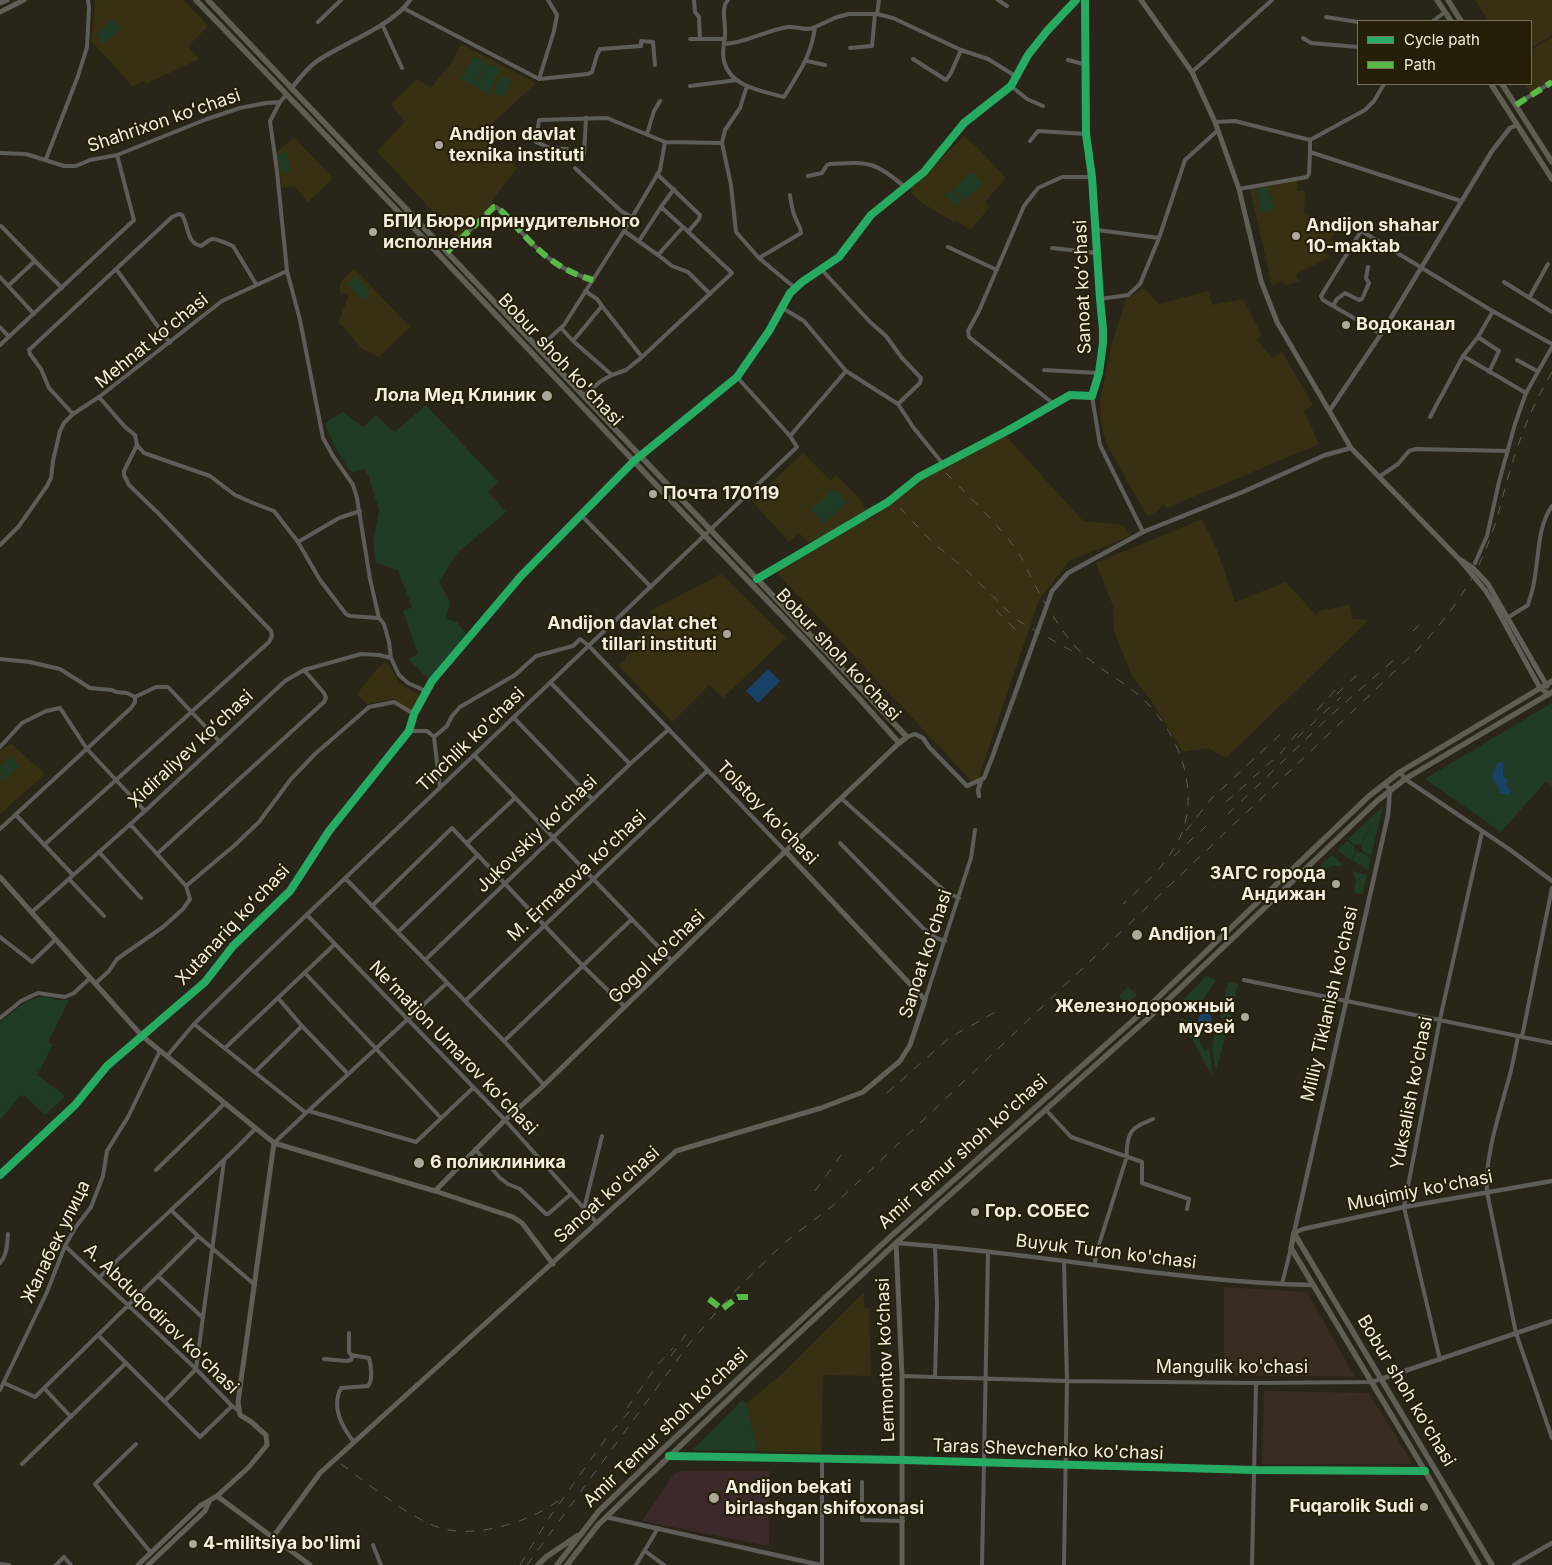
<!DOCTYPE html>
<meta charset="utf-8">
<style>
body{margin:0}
#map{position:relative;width:1552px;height:1565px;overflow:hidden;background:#292619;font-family:Inter,sans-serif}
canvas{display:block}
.legend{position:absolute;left:1357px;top:20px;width:175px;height:65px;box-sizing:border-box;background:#261f08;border:1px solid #77715e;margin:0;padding:6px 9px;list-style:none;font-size:15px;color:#f1eddf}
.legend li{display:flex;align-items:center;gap:10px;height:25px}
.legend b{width:25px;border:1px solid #77715e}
</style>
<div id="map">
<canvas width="1552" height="1565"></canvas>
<ul class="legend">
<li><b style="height:6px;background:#26ab63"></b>Cycle path</li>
<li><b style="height:6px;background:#58b947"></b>Path</li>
</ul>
</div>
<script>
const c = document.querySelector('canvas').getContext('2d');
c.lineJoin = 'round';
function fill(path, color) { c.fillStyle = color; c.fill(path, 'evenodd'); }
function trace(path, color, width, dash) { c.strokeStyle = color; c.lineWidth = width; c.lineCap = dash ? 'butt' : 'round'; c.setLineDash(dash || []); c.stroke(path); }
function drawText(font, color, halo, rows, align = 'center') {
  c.font = font + ' Inter,sans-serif'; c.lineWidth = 4; c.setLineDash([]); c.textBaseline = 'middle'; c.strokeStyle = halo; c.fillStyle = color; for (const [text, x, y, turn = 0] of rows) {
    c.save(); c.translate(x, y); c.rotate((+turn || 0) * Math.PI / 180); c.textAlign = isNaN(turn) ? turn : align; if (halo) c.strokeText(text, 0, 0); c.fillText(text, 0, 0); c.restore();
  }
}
fill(new Path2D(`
 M1224 1287 1307 1292 1355 1377 1224 1375Z
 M1264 1391 1369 1393 1413 1464H1262Z`), '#392c21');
fill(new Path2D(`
 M95 0H184L208 26 188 46 199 59 146 84 144 81 131 87 128 81 91 41Z
 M1475 0H1552V35L1531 48V21H1489Z
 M1552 37V79L1531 93 1525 84H1531V50Z
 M461 44 536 83 481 134 486 140 488 138 517 168 494 198 491 206 473 224 465 216 459 221 467 230 458 239 377 151 405 122 391 104 417 79 431 88 451 63Z
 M964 136 978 148 1006 178 985 202 990 207 970 230 956 220 954 222 922 203 910 192 912 190 910 186 924 176Z
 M294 137 333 178 308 202 294 186 282 188 276 153Z
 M1298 180 1297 191H1305L1304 212 1322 223 1325 219 1333 224 1330 229 1335 232 1330 240 1333 242 1325 253 1330 257 1296 274 1299 281 1285 286 1282 281 1272 286 1250 189Z
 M354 268 410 327 379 357 362 349 342 325 338 323 349 295 340 292V283Z
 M1144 288 1159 304 1208 291 1212 305 1243 299 1262 336 1256 339 1272 358 1282 352 1313 405 1304 411 1319 444 1167 508 1163 504 1158 511 1147 516 1107 445 1101 425 1100 401 1112 343 1126 299Z
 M1006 436 1083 521 1123 525 1130 536 1069 561 1038 602 976 786 775 571 830 539 876 515 926 477Z
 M803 453 831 481 836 475 861 500 868 511 809 543 799 533 789 542 752 501Z
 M1202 519 1217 550 1235 602 1286 582 1316 615H1318V611L1350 605 1352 619 1369 620 1226 758 1208 748 1183 752 1150 699 1132 676 1114 631 1113 606 1096 563Z
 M721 574 786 638 723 698 709 685 672 722 618 665 626 660 625 657 633 652 629 646 656 619 650 611Z
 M386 662 394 673 399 683 421 696 412 711 393 699 367 704 357 694 377 669Z
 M12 744 45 774 0 814V750Z
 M864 1292V1308H869L871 1376 823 1375 821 1453 757 1451 747 1403 783 1373Z`), '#383013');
fill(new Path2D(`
 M682 1471H770L769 1546 642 1521 674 1474Z`), '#3c2a2a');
fill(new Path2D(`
 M112 19 121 28 104 44 96 35Z
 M473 56 486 62 474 86 461 80Z
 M487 63 500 69 488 94 475 87Z
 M502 75 512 80 503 97 493 92Z
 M287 152 290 171 281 172 277 154Z
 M972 172 983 183 965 200 954 190Z
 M1268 186 1274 210 1262 213 1256 189Z
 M951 189 962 200 957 206 945 196Z
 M356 277 370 293 363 300 348 284Z
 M426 405 498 482 488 492 506 512 456 554 439 582 450 602 446 619 457 622 468 636 430 680 408 659 418 654 403 611 412 607 398 570 376 563 373 542 379 510 369 477 364 469 352 473C340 457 331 442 325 423L343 412 363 427 376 415 388 427 395 432Z
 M834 488 847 502 824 524 811 510Z
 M1552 703V786L1546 781 1501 832 1425 779Z
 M10 757 19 766 1 783 0 767Z
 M1383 807 1371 856 1363 851 1361 844 1375 820 1360 844 1354 845 1348 839Z
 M1347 841 1354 846 1355 852 1351 860 1337 850Z
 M1361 852 1371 858 1368 870 1352 860 1356 853Z
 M1332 855 1344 866H1331L1323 871 1318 868Z
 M1352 871 1367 875 1362 894 1354 893 1356 881Z
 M1194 926 1201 934 1192 943 1184 935Z
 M1206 976 1216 980 1195 1012 1178 1006Z
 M1228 982 1238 984 1230 1019 1220 1017Z
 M1128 987 1137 995 1127 1004 1119 996Z
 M44 996 57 1000H69L48 1042 53 1045 37 1075 65 1096 45 1115 26 1097 21 1095 0 1120V1022L27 1001Z
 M1180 1018 1196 1022C1196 1033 1199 1041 1205 1051L1209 1048 1213 1077Z
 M1216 1028 1226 1032 1216 1073 1212 1045Z
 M742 1401 747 1403 757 1451 692 1450Z`), '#213c26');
fill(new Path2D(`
 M768 669 780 681 758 703 746 691Z
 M1499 762 1503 763V776L1507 779 1506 785 1511 791 1509 795 1503 793 1501 794 1499 792V787L1492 778 1495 767Z
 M1198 1020a7 7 0 1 1 14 0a7 7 0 1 1-14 0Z`), '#184366');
trace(new Path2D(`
 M694 0 695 12 699 17 700 39H725
 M728 0C721 7 725 20 725 30 726 40 721 50 724 61 730 87 762 91 784 97 799 72 811 57 815 27L837 17 849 14H877L893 18 961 50 988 59 1017 77
 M998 0 1007 6
 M405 9 539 79
 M877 14 879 0
 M1326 17 1358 22
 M1433 21 1445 12
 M318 22 341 0
 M382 24 402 68
 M1303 38 1311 43 1358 47
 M690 39H700
 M724 44C747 43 766 30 788 27 798 26 806 32 815 27
 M850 48 872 46 875 14
 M913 59 946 80 951 73 961 50
 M1068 60 1087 65
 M807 61 825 65
 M1192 72 1272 0
 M539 79 588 74 592 72 597 55 600 49 641 46V41L653 42 655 65
 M539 79 554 31 557 15 548 0
 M690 86 737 80
 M747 86 740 108 725 130 722 143 731 185 736 232 759 258 795 288
 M1011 86 1027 99 1043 106
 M1516 105 1552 82
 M1215 122 1235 121 1310 140 1365 110 1374 101 1384 84
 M647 134 654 111 660 101
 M1310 140V152L1461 201
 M1030 141 1038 131 1086 134
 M567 149 550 148 536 142 539 120 607 118 665 142
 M0 153 26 154 64 166H76L90 160 117 155 207 119 240 108 266 103 280 102
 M584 154 586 118
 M46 159 78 76 87 47 89 7 88 0
 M575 168 621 211 632 217
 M657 174 700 215 699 219 688 232
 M808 176 822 173 827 165 830 164C871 162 873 161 905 187
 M674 189 661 207 683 227
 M1239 189 1307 177 1309 174 1310 152
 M1350 224 1489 309 1552 344
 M1 226 35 261
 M1097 230 1159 238
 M1361 231 1321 296 1323 300 1381 334
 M639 241 661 207
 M948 247 997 270
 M1052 248 1097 253
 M447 252 494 207H496C507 214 515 226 524 235 544 257 564 272 593 280
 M658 255 672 266 688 272 710 294
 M759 258 801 233C801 227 797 223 795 217 792 210 791 203 790 195
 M116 269 170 343
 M822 270 870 322 886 336 902 358 921 378 920 383 898 404
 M287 271 300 320 323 438 333 456 353 485 357 498 370 579 379 618 384 624 389 642 391 658 399 675 408 683 426 691
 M0 277 34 314
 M1504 282 1552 312
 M8 286 35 261 62 288
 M585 291 597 299 602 306
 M1529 298 1548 264
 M1100 299 1128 295 1140 284 1159 238 1185 160 1217 131
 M1333 306 1337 299 1345 293 1359 300 1362 299 1369 283 1366 278 1368 267
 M781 307 804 321 846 371 898 404 913 427 943 464
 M0 327 9 337
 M561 328 573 341 602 306 642 357 732 273 683 227 658 255 624 231
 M1478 337 1499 351 1489 372
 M573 341 612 375
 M0 345 134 220 117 155
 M539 348 564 325 624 231 660 170 665 142 722 143
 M1463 356 1526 393
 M1517 360 1537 371
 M1044 370 1099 373
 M737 377 790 436 846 371
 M584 395 601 381 612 375 626 370 642 357
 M1092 396 1100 445 1143 532
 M99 397 125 427 135 435 137 445 144 453 210 476 235 495 253 503 274 511 298 542 320 580 346 614 350 616 379 618
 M1054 404 969 337 968 331 979 311 1024 206 1038 188 1062 177H1092
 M73 414 49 388 41 369 30 354 29 350 172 217 179 214 182 215C189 226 186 243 201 246 204 244 209 240 212 239 216 238 228 244 233 246L256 284
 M1430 417 1463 356 1478 337 1493 311
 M1379 477 1398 464 1409 451 1416 449 1508 451
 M581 515 651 587
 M298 542 339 518 360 511
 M0 545 19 526 47 486 51 478 53 461 60 431 64 423 73 414 99 397 222 301 287 271 277 171 270 121 280 102 287 94
 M1475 563 1487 536 1499 482 1515 424 1526 393 1552 347
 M757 579 888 502 919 477 1007 431 1070 395 1092 396 1099 373 1103 343V329L1100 299 1092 177 1086 134 1085 0
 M1507 618 1528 605C1530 597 1533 590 1534 582 1539 558 1537 527 1552 506
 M0 659 30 662 60 669 90 688 112 690 116 692 127 693 135 697V702L131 708 0 829
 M551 683 630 764
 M135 697 156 687H168L220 742
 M514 718 593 800
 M409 731H427L434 737 440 788
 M434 737 447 726 452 716 460 707 515 675 536 656 573 646 580 639 588 645 786 852
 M0 747 22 723 46 711 60 708 87 749 145 811
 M475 756 672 961
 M842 799 946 892 959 898
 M16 815 73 875
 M467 843 515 798
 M840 843 923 928 936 938 945 941
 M44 845 269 642 272 636 271 631 159 514 129 485 124 475V471L137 445
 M99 852 141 898
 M157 854 324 702 326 698 324 693 304 670
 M69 879 104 916
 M346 879 504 1041 544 1085
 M186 886 235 845 259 822 291 779 315 754 369 707 394 702 414 714
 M372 906 452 828 582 965 625 1007
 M32 912 145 811 285 681 304 670 361 654 379 655 391 658
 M307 915 505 1120 597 1223
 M398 932 478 855
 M0 937 32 962 56 939
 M425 960 630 764 669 729
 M305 973 441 1118
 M1244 980 1552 1043
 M95 984 109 971 117 959 163 927 183 909 190 899 186 886 130 824
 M278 998 302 1026 348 1074
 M925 1000 971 858 975 830
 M465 1001 707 771
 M0 1018 21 1001 38 993 65 997 74 993 90 978
 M194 1024 306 1113 447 983
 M1518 1036C1515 1052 1512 1069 1507 1085 1498 1119 1485 1156 1487 1192L1516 1333 1552 1438
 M1522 1037 1552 888
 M504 1041 632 919
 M225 1048 335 944
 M167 1056 194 1024 253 966 797 447 790 436
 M255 1072 302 1026
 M1046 1110 1071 1137 1142 1162V1183L1189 1199 1187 1209
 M309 1111 416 1142 473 1088
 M274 1143 306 1113
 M475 1149 500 1178 508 1184 520 1189 546 1214H548L571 1194
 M156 1170 225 1103
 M584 1209 602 1136
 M171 1210 198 1236 255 1285
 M198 1236 158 1276 203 1318
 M65 1246 196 1369 232 1406 238 1410
 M935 1247 937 1305 935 1377
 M0 1263C7 1255 7 1245 8 1234
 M1095 1264 1096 1254 1127 1156C1126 1148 1128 1134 1134 1129 1139 1124 1147 1122 1153 1119
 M100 1277C151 1227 205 1181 255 1129
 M1282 1284 1291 1248
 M349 1333V1352L351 1355 369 1358C371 1366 373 1380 368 1386L341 1388C331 1407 342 1427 354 1442
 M98 1335 200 1437 232 1406
 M324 1359 347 1361 351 1360 353 1355
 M1440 1360 1404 1207 1440 1019 1482 832
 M902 1376 1067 1381 1256 1383 1371 1382 1381 1379
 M4 1383 35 1397 158 1276
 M44 1388 71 1417
 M0 1390 47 1292 65 1246 75 1228 91 1207 103 1176 107 1151 128 1117 160 1051
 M165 1401 196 1369 224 1161
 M136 1444 95 1484 151 1553
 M822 1459V1565
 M22 1464 126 1363
 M862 1482V1520L903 1521
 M373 1545 381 1565
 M645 1551 664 1565
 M0 1564 9 1565
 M56 1565 64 1557 71 1565
 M636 1565 658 1528
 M982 1565 988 1252
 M1064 1565 1067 1381 1064 1262
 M1252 1565 1256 1383`), '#5f5d59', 4);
trace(new Path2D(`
 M291 89C299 79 306 69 317 61 342 44 394 25 410 0
 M1330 410 1381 334 1492 151 1510 128 1517 125
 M907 737 915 734 923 738 929 747 967 786 984 778 993 755 1052 591 1068 573 1143 532 1245 491 1325 455 1351 448
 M1400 772 1405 779 1509 849 1552 881
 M979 796 978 790 981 781
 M0 1175 75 1105 107 1066 205 982 233 946 290 891 329 831 409 731 414 714 432 681 521 576 634 461 737 377 769 331 790 293 802 282 839 257 871 215 924 172 964 123 1011 86 1028 55 1047 31 1076 0
 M1294 1233 1388 815 1390 789 1384 784
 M1294 1233 1303 1229 1404 1207 1552 1181
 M896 1243C1036 1252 1174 1282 1313 1285
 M1381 1379 1552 1321
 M669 1456 903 1460 1254 1470 1425 1471
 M606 1517 820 1565
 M1514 1565 1552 1543`), '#5f5d59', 4.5);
trace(new Path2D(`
 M1141 0 1192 72 1215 122 1239 189 1261 281 1277 322 1351 448 1459 559 1485 590 1494 604 1540 688 1549 694
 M0 3 7 0
 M0 12 24 0
 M1461 560 1473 568 1488 584 1547 686
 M0 877 142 1036 274 1143 435 1191 513 1217 522 1223 553 1264
 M435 1191 505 1120 541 1088 747 888 899 743
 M896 1243 902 1376V1565
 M217 1496 310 1565
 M273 1537 320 1473 676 1151 821 1108 863 1092 900 1061 910 1045 925 1000 786 852
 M138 1565 200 1506 217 1496 249 1467 267 1445 266 1435 250 1421 240 1415 238 1402 274 1143
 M148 1565 205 1511 209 1502`), '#625f59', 5);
trace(new Path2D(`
 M196 0C352 162 506 325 660 489 740 573 823 656 899 743L907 737 208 0
 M1437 0 1451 21
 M1448 0 1461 21
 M1491 84 1552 179
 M1502 84 1552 162
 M1294 1233 1492 1565
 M1294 1233 1291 1248 1425 1471 1479 1565
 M538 1565 546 1557 577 1536
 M557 1565 599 1511 664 1448 890 1237 1148 1007 1369 796 1400 772 1552 681
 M567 1565 598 1525 754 1375 896 1243 1154 1013 1377 801 1405 779 1552 692`), '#605d55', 5.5);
trace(new Path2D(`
 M946 473C969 497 998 523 1017 551 1023 559 1027 569 1031 578 1044 601 1056 624 1074 645 1093 667 1120 678 1142 698 1180 733 1204 797 1176 845 1163 868 1142 887 1123 904
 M900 508 933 543 962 566 1017 620 1079 655
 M996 610 1020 634
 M1413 631 1423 621
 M1337 694 1360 672
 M1317 710 1339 686
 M1297 738 1341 697
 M1280 754 1299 731
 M1226 802 1275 758
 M1228 814 1330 716 1396 658
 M1186 831 1211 799 1286 729
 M1174 856 1206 826
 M887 1093 949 1038 999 1010
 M815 1191 842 1154
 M671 1356 686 1334
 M627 1408 658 1364 673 1348
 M341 1464C369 1484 417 1525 449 1530 465 1533 483 1531 499 1527 520 1522 540 1514 558 1501
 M520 1565 549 1518 607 1437 635 1405
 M527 1565 689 1344 731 1295 784 1243 836 1203 1416 651C1449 617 1477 578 1492 533 1500 511 1504 489 1511 467 1521 434 1534 402 1552 372`), '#605e55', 1, [9, 9]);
trace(new Path2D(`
 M1516 105 1552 82
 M447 252 494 207H496C507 214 515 226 524 235 544 257 564 272 593 280
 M709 1299 722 1309 738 1297H748`), '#58b947', 6, [12, 6]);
trace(new Path2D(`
 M757 579 888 502 919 477 1007 431 1070 395 1092 396 1099 373 1103 343V329L1100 299 1092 177 1086 134 1085 0
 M0 1175 75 1105 107 1066 205 982 233 946 290 891 329 831 409 731 414 714 432 681 521 576 634 461 737 377 769 331 790 293 802 282 839 257 871 215 924 172 964 123 1011 86 1028 55 1047 31 1076 0
 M669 1456 903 1460 1254 1470 1425 1471`), '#26ab63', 8);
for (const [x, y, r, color] of [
 [439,145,5,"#aba79a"],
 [373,232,5,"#aba79a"],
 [1296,236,5,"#aba79a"],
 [1346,325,5,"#aba79a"],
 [547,396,6,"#aba79a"],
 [653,494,5,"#aba79a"],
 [727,634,5,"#aba79a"],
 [1336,884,5,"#aba79a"],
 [1137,935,6,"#aba79a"],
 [1245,1017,5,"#aba79a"],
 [419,1163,6,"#aba79a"],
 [975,1212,5,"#aba79a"],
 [714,1498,6,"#aba79a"],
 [1424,1507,5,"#aba79a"],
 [193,1544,5,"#aba79a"]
]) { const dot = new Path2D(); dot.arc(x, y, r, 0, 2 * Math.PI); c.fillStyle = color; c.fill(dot); trace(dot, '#261f08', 2); }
drawText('18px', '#f1eddf', '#261f08', [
 ["Shahrixon koʻchasi",164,121,-19],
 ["Sanoat koʻchasi",1083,287,-92],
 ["Mehnat koʻchasi",152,341,-39],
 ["Bobur shoh ko'chasi",560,360,47],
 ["Bobur shoh ko'chasi",838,655,47],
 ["Tinchlik ko'chasi",471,740,-44],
 ["Xidiraliyev koʻchasi",191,749,-43],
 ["Tolstoy ko'chasi",767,813,46],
 ["Jukovskiy koʻchasi",537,834,-44],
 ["M. Ermatova koʻchasi",577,876,-43],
 ["Xutanariq koʻchasi",233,925,-47],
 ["Sanoat ko'chasi",926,954,-72],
 ["Gogol ko'chasi",657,957,-44],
 ["Milliy Tiklanish ko'chasi",1330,1004,-77],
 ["Neʻmatjon Umarov koʻchasi",453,1048,46],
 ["Yuksalish ko'chasi",1412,1093,-79],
 ["Amir Temur shoh ko'chasi",963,1152,-42],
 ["Muqimiy ko'chasi",1420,1191,-11],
 ["Sanoat ko'chasi",607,1195,-42],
 ["Жалабек улица",56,1242,-64],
 ["Buyuk Turon ko'chasi",1106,1252,7],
 ["A. Abduqodirov koʻchasi",161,1319,44],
 ["Lermontov ko’chasi",886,1360,-92],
 ["Mangulik ko'chasi",1232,1368],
 ["Bobur shoh ko'chasi",1406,1391,59],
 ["Amir Temur shoh ko'chasi",666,1428,-44],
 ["Taras Shevchenko ko'chasi",1048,1450,2]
]);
drawText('bold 18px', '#f1eddf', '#261f08', [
 ["Andijon davlat",449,135],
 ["texnika instituti",449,156],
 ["БПИ Бюро принудительного",383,222],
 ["исполнения",383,243],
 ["Andijon shahar",1306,226],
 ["10-maktab",1306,247],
 ["Водоканал",1356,325],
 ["Лола Мед Клиник",536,396,"right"],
 ["Почта 170119",663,494],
 ["Andijon davlat chet",717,624,"right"],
 ["tillari instituti",717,645,"right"],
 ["ЗАГС города",1326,874,"right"],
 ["Андижан",1326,895,"right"],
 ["Andijon 1",1148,935],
 ["Железнодорожный",1235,1007,"right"],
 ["музей",1235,1028,"right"],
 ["6 поликлиника",430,1163],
 ["Гор. СОБЕС",985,1212],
 ["Аndijon bekati",725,1488],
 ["birlashgan shifoxonasi",725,1509],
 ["Fuqarolik Sudi",1414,1507,"right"],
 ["4-militsiya bo'limi",203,1544]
], 'left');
</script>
